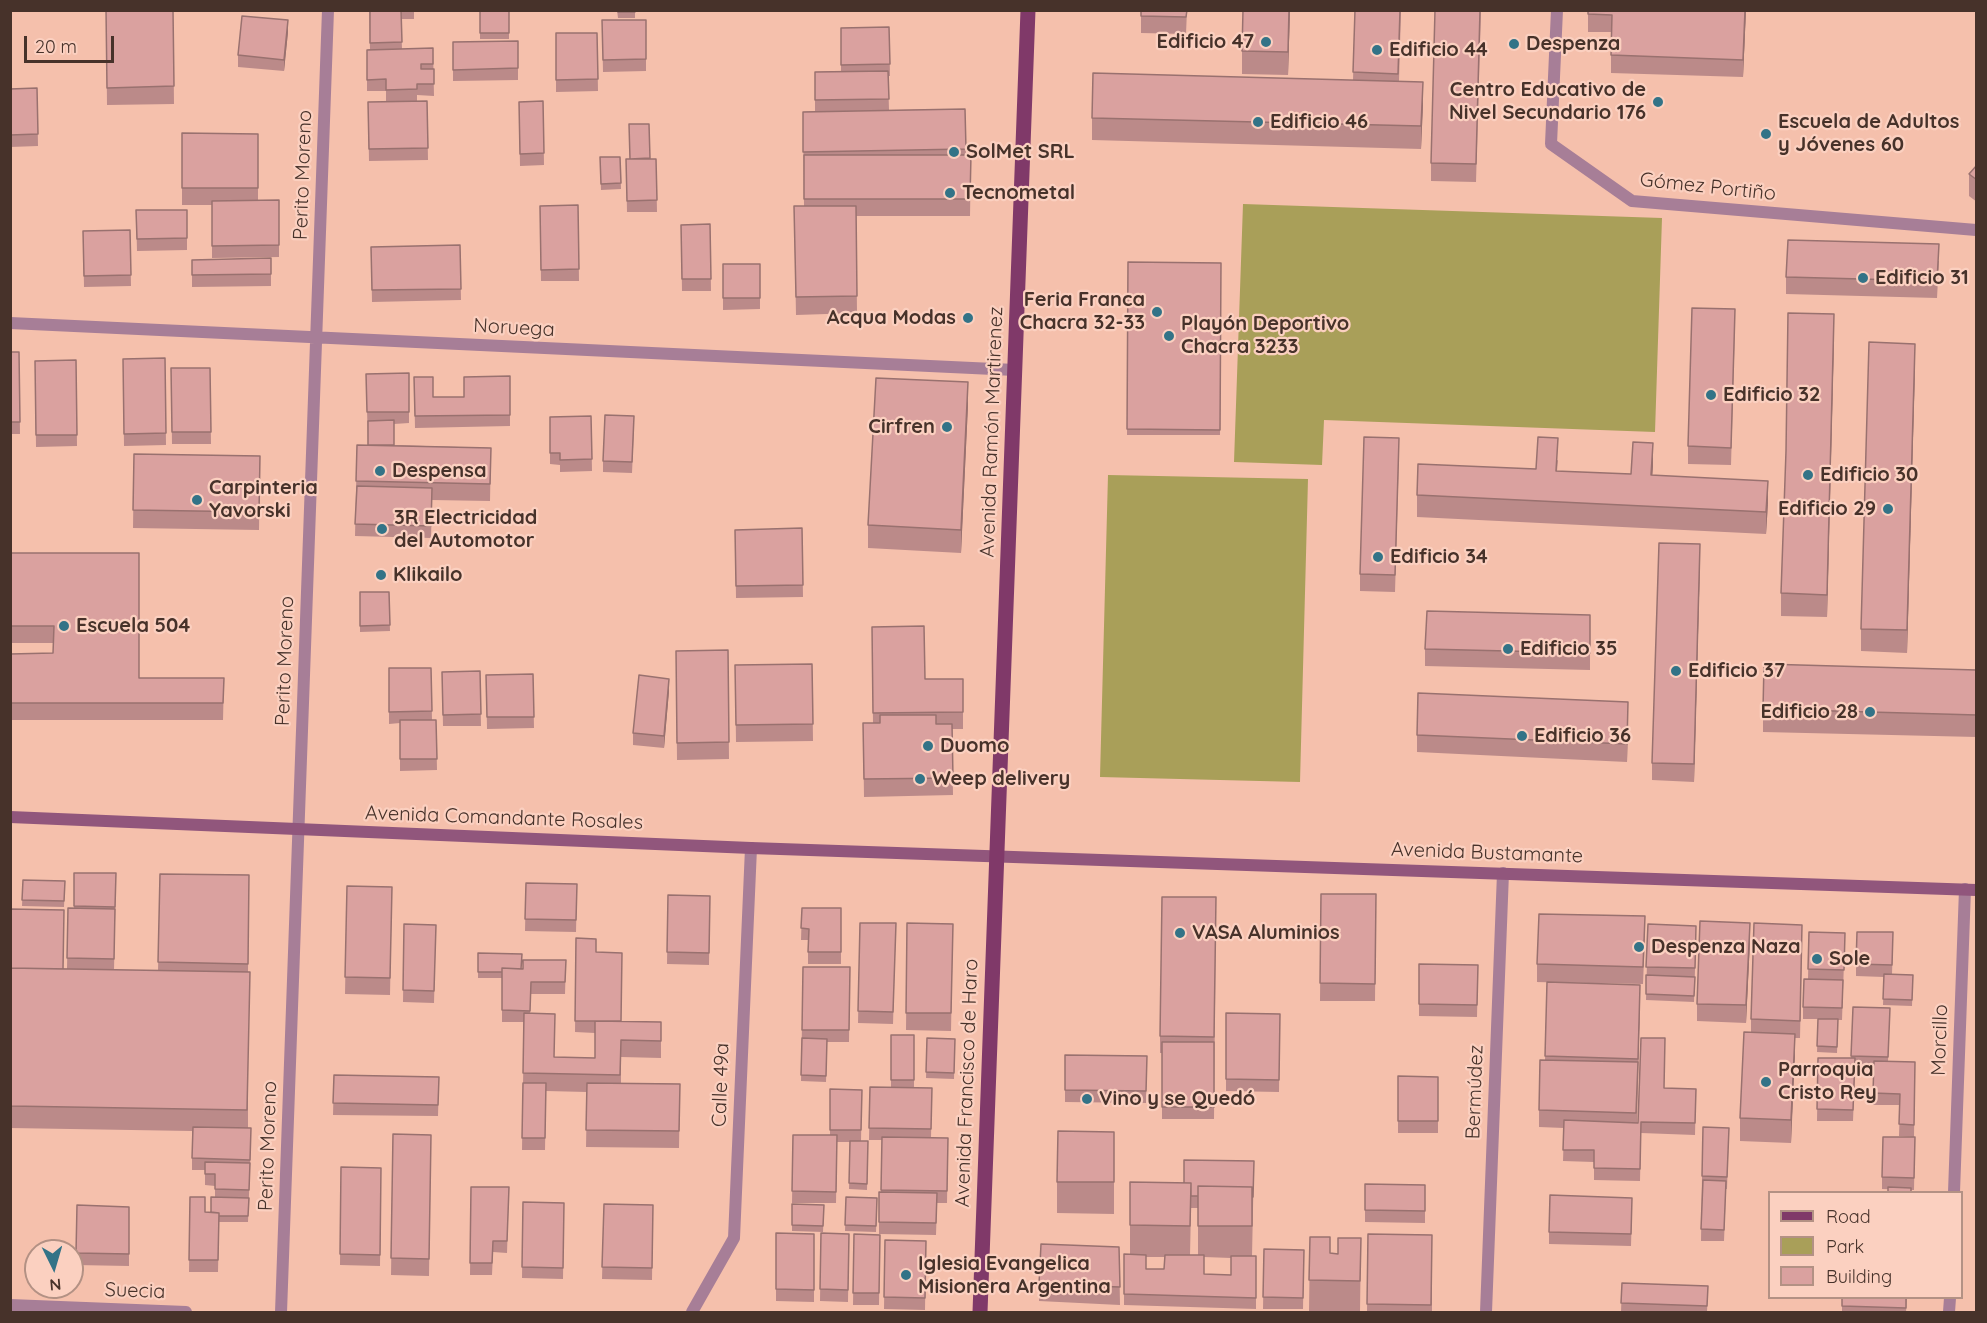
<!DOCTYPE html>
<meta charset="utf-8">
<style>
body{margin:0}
#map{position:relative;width:1987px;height:1323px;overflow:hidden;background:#f5c0ac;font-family:Quicksand,sans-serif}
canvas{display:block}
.frame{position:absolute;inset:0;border:12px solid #47322a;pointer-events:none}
.legend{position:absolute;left:1768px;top:1191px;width:195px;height:108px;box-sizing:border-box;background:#fbd0c0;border:2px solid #b39184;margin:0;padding:8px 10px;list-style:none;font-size:18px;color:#47322a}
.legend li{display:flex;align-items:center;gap:12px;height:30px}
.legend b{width:30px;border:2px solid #b39184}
.north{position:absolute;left:24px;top:1239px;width:60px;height:60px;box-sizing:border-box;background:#fbd0c0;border:2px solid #b39184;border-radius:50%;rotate:175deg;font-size:16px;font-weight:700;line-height:24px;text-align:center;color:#47322a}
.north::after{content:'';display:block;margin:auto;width:21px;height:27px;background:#337387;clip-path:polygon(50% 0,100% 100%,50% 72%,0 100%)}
.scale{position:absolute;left:24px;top:36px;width:90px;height:27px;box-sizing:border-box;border:3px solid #47322a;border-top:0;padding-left:8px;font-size:18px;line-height:21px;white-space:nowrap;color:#47322a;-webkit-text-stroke:4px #fbd0c0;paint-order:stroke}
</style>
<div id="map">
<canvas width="1987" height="1323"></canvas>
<div class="frame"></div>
<ul class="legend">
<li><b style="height:8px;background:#803969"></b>Road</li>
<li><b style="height:16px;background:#a99f59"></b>Park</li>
<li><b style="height:16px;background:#daa19f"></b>Building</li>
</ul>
<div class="north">N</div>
<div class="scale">20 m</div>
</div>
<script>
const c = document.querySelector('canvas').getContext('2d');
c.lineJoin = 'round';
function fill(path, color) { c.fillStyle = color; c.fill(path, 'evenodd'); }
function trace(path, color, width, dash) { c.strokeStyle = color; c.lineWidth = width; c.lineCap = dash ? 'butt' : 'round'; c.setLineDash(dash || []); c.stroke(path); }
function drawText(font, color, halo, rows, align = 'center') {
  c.font = font + ' Quicksand,sans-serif'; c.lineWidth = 4.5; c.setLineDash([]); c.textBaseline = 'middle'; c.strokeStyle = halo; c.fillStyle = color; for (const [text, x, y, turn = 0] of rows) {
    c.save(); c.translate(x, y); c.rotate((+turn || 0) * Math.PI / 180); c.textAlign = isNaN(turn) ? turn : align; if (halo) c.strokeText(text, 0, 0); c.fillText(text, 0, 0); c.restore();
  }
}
fill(new Path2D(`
 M1243 204 1662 218 1655 432 1324 420 1322 465 1234 462Z
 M1108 475 1308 479 1300 782 1100 777Z`), '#a99f59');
trace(new Path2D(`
 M1557 10 1551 144 1632 201 1976 230
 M10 323 1015 370
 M1954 1192 1965 889
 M10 1305 186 1312
 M281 1312 328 10
 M692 1312 734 1238 751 848
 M1486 1312 1503 873
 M1949 1312 1950 1298`), '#a77e97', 12);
trace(new Path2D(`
 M10 817 751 848 1976 890`), '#91567c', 12);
trace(new Path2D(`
 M980 1312 1028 10`), '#803969', 15);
fill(new Path2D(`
 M106 10H173L174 104 107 105Z
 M369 10H414V19H401L402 49 433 48 434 96 417 95V101H427L428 160 369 161 368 102H386V91H367V50L370 49Z
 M480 10H525L509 11V39H480Z
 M617 10H635V18H618Z
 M1141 10H1187L1186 34 1141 33Z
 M1290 10 1288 75 1242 74V51Z
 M1355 10H1401L1399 81 1423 104 1421 149 1092 140V118L1353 80Z
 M1481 10 1476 182 1431 181V163Z
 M1588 10H1746L1743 77 1611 73V32H1588Z
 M602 20H646V71L603 72Z
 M889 27 890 76H888L889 110 965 109 966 155H971L970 216H856L857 313 796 315 794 206H804L803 112 815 111V72L841 71V28Z
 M288 32 284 71 238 67V55Z
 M556 33H597L598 91 556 92Z
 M518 41V80L453 81V42Z
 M37 88 38 146 10 147V89Z
 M543 101 544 165 520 166 519 102Z
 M182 133 258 134V200H279V257L212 258V205H182Z
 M600 157H620L621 189 601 190Z
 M626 159H656L657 212H627Z
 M1977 165V202L1969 196V174Z
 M578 205 579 281H541L540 206Z
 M136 210H187V250L137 251Z
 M710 224 711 291H682L681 225Z
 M130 230 131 286 84 287 83 231Z
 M460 245 461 300 372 302 371 247Z
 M271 258V286L192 287V260Z
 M1939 261 1937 298 1786 294V277Z
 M1128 262 1221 263 1220 435H1127Z
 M723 264H760V309L723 310Z
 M1735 326 1731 465 1688 464V446Z
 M1834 337 1827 617 1781 616V593Z
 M10 352H19L20 434H10Z
 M165 358 166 445 124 446 123 359Z
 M76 360 77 446 36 447 35 361Z
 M1915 366 1907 653 1861 651V629Z
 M171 368H210L211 444H172Z
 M409 373V423L394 424V445L491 448 490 501 432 500 431 538 355 536 357 445H368L366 374Z
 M510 376V426L415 428 414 377 433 397H464Z
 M968 405 961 553 868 548V525Z
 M591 416 592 471 560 472V465L550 464V417Z
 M634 428 632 473 603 472V461Z
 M134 454 260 456 259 530 133 528Z
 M1399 455 1395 592 1360 591V574Z
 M1558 460 1557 471 1631 474 1653 466 1652 475 1768 503 1766 534 1417 517V495L1536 469Z
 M802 528 803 597 736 598 735 530Z
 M10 553 139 678H224L223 720H10V654L53 653V643H10Z
 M1700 561 1694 782 1652 780V763Z
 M360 592H389L390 631 360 632Z
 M1590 615V670L1425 666V649Z
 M872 627 925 679H963V729H952L953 795 864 797 863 723H873Z
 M728 650 729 759 677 760 676 651Z
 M812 664 813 741 736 742 735 665Z
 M389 668H431L432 720H436L437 770 400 771V723L389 724Z
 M1977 670V737L1763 732V709Z
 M480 671 481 726H443L442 672Z
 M533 674 534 728 487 729 486 675Z
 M669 691 664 748 633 745V733Z
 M1628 719 1627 762 1417 752V735Z
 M74 873H116L114 970 158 971 160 874 249 875 248 972V1128L251 1140 248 1222H219L218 1272H189L190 1197 205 1212H211L215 1197V1186L205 1185V1170H192V1131L10 1128V909L63 969H67L68 908H74Z
 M23 880 65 881 64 907 22 906Z
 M526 883 577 884 576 932 525 931Z
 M347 886 392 887 390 995 345 994Z
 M1321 894H1376L1375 1001H1320Z
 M668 895 710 896 709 965 667 964Z
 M1216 897 1214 1119H1162V1053H1160V1036Z
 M802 908H841V964H808V940H801Z
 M860 923H896L893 1024 858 1023Z
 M907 923 953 924 951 1031 906 1030Z
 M404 924 436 925 434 1003 403 1002Z
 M1648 924 1696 937 1694 1002 1646 1000Z
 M1809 932 1845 933 1842 1020H1838L1837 1053 1817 1052 1818 1019H1803V1007L1808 979Z
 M1645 934 1643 984 1537 982V964Z
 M576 938 596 952 621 1021 661 1039V1058L621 1057V1083L680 1084 679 1148 586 1147 587 1092 546 1091 545 1150H522L524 1022H502V978H478V953L521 969 566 960 565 994H531L530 1013 554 1057 595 1058V1033L575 1032Z
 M1750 941 1746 1023 1697 1021V1004Z
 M1802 942 1800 1038H1795L1791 1143 1740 1141V1118L1751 1032V1019Z
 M1893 944 1892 974 1913 975 1912 1006 1883 1005 1884 977 1856 976V964Z
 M1419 964 1478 965 1477 1017 1419 1016Z
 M803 967H850L849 1042H827L826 1082 801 1081Z
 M1547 982 1640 1002 1637 1123H1638L1664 1088 1696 1089 1695 1135 1641 1133 1640 1181 1594 1180V1162L1563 1161 1564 1128 1539 1127V1110L1545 1060Z
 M1853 1007 1890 1008 1888 1061 1915 1062 1914 1137 1899 1136 1900 1105H1873L1874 1068H1855L1853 1121H1817L1818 1058H1851Z
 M1226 1013 1280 1014 1279 1092 1226 1091Z
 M891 1035H914V1088H932L931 1138H948L947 1203H937L936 1235 879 1234V1192H881L882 1140H869L870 1087H891Z
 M927 1038 955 1039 954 1079 926 1078Z
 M1065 1055 1147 1056 1146 1103 1065 1102Z
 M334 1075 439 1077 438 1116 333 1115Z
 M1398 1076 1438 1077V1133H1398Z
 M830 1089 862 1090 861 1141H868L867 1190 849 1189 850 1142H837L836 1203H792L793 1135H830Z
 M1729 1128 1727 1189H1726L1724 1241H1701L1702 1176Z
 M1114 1132V1214L1057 1213V1182Z
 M393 1134 431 1135 429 1276 391 1275Z
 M1915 1137 1914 1190 1882 1189V1177Z
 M1254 1161 1252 1256H1256V1309L1124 1305V1254H1130V1182L1184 1183ZM1191 1208H1198V1255H1190ZM1146 1257H1165L1164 1269H1146ZM1204 1257 1231 1258V1275L1204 1274Z
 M341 1167 381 1168 380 1266 340 1265Z
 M1365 1184 1425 1185V1223L1365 1222Z
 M471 1187H509L507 1253 493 1252 492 1275H470Z
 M846 1197 877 1198 876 1232 845 1231Z
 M523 1202 564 1203 563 1279 522 1278Z
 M604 1204 653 1205 652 1280 602 1279Z
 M792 1204 824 1205 823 1232 792 1231Z
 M77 1205 129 1207V1266L76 1265Z
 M1632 1209 1631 1246 1549 1244V1232Z
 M776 1233 814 1234V1302L776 1301Z
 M821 1233 849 1234 848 1302 820 1301Z
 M854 1234 880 1235 879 1305H853Z
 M1368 1234 1432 1235V1312H1367Z
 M1310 1237 1330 1253 1338 1254 1361 1238 1360 1312H1309Z
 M885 1240 926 1241 925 1310 884 1309Z
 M1119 1247 1120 1305 1039 1301V1284Z
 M1264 1249 1304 1250 1303 1309H1263Z
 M1622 1283 1708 1286 1707 1312H1621Z
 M1842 1298H1907L1906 1312H1842Z`), '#bb8a89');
fill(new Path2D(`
 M1289 10H1290L1288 75V52Z
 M1745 10H1746L1743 77V60Z
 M288 20V32L284 71V60Z
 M1423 82V104L1421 149V126Z
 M1834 314V337L1827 617V595Z
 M1915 344V366L1907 653V630Z
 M968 382V405L961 553V530Z
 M1653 443V466L1651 498V475Z
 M1768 481V503L1766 534V512Z
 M1700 544V561L1694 782V764Z
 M669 679V691L664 748V736Z
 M1628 702V719L1627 762V744Z
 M1750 923V941L1746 1023V1005Z
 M1640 985V1002L1636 1130 1638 1059Z
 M1795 1034V1056L1791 1143V1120Z`), '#99716f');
const building = new Path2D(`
 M106 10H173L174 86 107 88Z
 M370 10H401L402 42 370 43Z
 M480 10H509V33H480Z
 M618 10H635V12H618Z
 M1141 10H1187L1186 17 1141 16Z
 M1243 10H1289L1288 52 1242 51Z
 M1355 10H1400L1398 74 1353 72Z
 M1435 10H1480L1476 164 1431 163Z
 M1588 10H1745L1743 60 1611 55 1612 15 1588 14Z
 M242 16 288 20 284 60 238 55Z
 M602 20H646V59L603 60Z
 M889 27 890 64 841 65V28Z
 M556 33H597L598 79 556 80Z
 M518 41V68L453 70V42Z
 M433 48V64H421V69H434V84H417V89L386 90V79L367 80V50Z
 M888 71 889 99 815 100V72Z
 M1093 73 1423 82 1421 126 1092 118Z
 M37 88 38 134 10 135V89Z
 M427 101 428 148 369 149 368 102Z
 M543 101 544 153 520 154 519 102Z
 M965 109 966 149 803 152V112Z
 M629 124H649L650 158 630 159Z
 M182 133 258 134V188H182Z
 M804 155H971L970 199H804Z
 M600 157H620L621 183 601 184Z
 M626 159H656L657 200 627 201Z
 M1977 165V180L1969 174Z
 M279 200V245L212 246V201Z
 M578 205 579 269 541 270 540 206Z
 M794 206H856L857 296 796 297Z
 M136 210H187V238L137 239Z
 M710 224 711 279H682L681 225Z
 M130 230 131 275 84 276 83 231Z
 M1788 240 1939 244 1937 281 1786 277Z
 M460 245 461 289 372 290 371 247Z
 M271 258V274L192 275V260Z
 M1128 262 1221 263 1220 430 1127 429Z
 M723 264H760V298H723Z
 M1692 308 1735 309 1731 448 1688 446Z
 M1788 313 1834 314 1827 595 1781 593 1786 451Z
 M1869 342 1915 344 1907 630 1861 629Z
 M10 352H19L20 422H10Z
 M165 358 166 433 124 434 123 359Z
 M76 360 77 435H36L35 361Z
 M171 368H210L211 432H172Z
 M409 373V412H367L366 374Z
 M510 376V415L415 416 414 377H433V397H464V377Z
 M876 378 968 382 961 530 868 525Z
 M605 415 634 416 632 462 603 461Z
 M591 416 592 459 560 460V453H550V417Z
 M394 420V445H368V421Z
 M1364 437 1399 438 1395 575 1360 574Z
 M1538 437 1558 438 1556 471 1631 474 1633 442 1653 443 1651 475 1768 481 1766 512 1417 495 1418 464 1536 469Z
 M357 445 491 448 490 484 356 481Z
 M134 454 260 456 259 512 133 510Z
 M357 486 432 488 431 526 355 524Z
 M802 528 803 585 736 586 735 530Z
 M1659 543 1700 544 1694 764 1652 763Z
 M10 553H139V678H224L223 703H10V654L53 653 54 626H10Z
 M360 592H389L390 625 360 626Z
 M1427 611 1590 615V653L1425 649Z
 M924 626 925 679H963V712L873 713 872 627Z
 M728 650 729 742 677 743 676 651Z
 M812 664 813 724 736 725 735 665Z
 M1764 664 1977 670V715L1763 709Z
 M389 668H431L432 711 389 712Z
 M480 671 481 714 443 715 442 672Z
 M533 674 534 717H487L486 675Z
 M639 675 669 679 664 736 633 733Z
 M1418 693 1628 702 1627 744 1417 735Z
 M880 715H936V724H952L953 778 864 779 863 723H880Z
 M400 720H436L437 759H400Z
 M74 873H116L115 907 74 906Z
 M160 874 249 875 248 964 158 962Z
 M23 880 65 881 64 901 22 900Z
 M526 883 577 884 576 920 525 919Z
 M347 886 392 887 390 978 345 977Z
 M1321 894H1376L1375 984 1320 983Z
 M668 895 710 896 709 953 667 952Z
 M1162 897H1216L1214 1037 1160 1036Z
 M68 908 115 909 114 959 67 958Z
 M802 908H841V952H808L809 929 801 928Z
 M10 909 64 910 63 969 10 968Z
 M1539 914 1645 916 1643 967 1537 964Z
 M1700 921 1750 923 1746 1005 1697 1004Z
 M860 923H896L893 1012 858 1011Z
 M907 923 953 924 951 1013H906Z
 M1754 923 1802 925 1800 1021 1751 1019Z
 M404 924 436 925 434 991 403 990Z
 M1648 924 1696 926 1695 968 1646 967Z
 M1809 932 1845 933 1844 970 1808 969Z
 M1857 932H1893L1892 965 1856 964Z
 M576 938 596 939V952L622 953 621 1021H575Z
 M478 953 522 954 521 969 502 968V972H478Z
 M523 960H566L565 982H531L530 1011 502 1010V968L523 969Z
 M1419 964 1478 965 1477 1005 1419 1004Z
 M803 967H850L849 1030H802Z
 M10 968 250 972 247 1110 10 1106Z
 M1884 974 1913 975 1912 1000 1883 999Z
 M1646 975 1695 977 1694 996 1646 994Z
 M1804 979 1843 980 1842 1008 1803 1007Z
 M1547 982 1640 985 1638 1059 1545 1056Z
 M1853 1007 1890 1008 1888 1057 1851 1056Z
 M524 1013 555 1014 554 1057 595 1058V1021L661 1022V1041L621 1040 620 1075 523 1073Z
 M1226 1013 1280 1014 1279 1080 1226 1079Z
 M1818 1019H1838L1837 1047 1817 1046Z
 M1744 1032 1795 1034 1791 1120 1740 1118Z
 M891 1035H914V1080H891Z
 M802 1038 827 1039 826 1076 801 1075Z
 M927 1038 955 1039 954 1073 926 1072Z
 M1641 1038H1665L1664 1088 1696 1089 1695 1123 1641 1122 1640 1169 1594 1168V1150H1563L1564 1120 1638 1123Z
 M1162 1042H1214V1107H1162Z
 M1065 1055 1147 1056 1146 1091 1065 1090Z
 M1818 1058H1855L1853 1110 1817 1109Z
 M1540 1060 1638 1062 1636 1113 1539 1110Z
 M1874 1061 1915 1062 1914 1125 1899 1124 1900 1094 1873 1093Z
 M334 1075 439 1077 438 1105 333 1103Z
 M1398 1076 1438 1077V1121H1398Z
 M523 1083H546L545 1138H522Z
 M587 1083 680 1084 679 1131 586 1130Z
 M870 1087 932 1088 931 1129 869 1128Z
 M830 1089 862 1090 861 1130H830Z
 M193 1127 251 1128 250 1160 192 1158Z
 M1703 1127 1729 1128 1727 1177 1702 1176Z
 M1058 1131 1114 1132V1182H1057Z
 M393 1134 431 1135 429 1259 391 1258Z
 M793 1135H837L836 1192 792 1191Z
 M882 1137 948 1138 947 1191 881 1190Z
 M1883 1137H1915L1914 1178 1882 1177Z
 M850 1141H868L867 1184 849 1183Z
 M1184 1160 1254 1161 1253 1197H1252V1187L1198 1186V1196H1191V1183H1184Z
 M205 1162 250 1163 249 1190 215 1189V1174H205Z
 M341 1167 381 1168 380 1255 340 1254Z
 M1703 1180 1726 1181 1724 1230 1701 1229Z
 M1130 1182 1191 1183 1190 1226 1130 1225Z
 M1365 1184 1425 1185V1211L1365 1210Z
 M1198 1186 1252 1187V1226H1198Z
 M471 1187H509L507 1241H493L492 1263H470Z
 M1888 1187 1911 1188V1192H1888Z
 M879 1192 937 1193 936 1223 879 1222Z
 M1550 1195 1632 1198 1631 1234 1549 1232Z
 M190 1197H205V1212L219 1213 218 1260H189Z
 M211 1197 249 1198 248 1216H219V1213L211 1212Z
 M846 1197 877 1198 876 1226 845 1225Z
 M523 1202 564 1203 563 1268 522 1267Z
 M604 1204 653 1205 652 1268 602 1267Z
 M792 1204 824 1205 823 1226 792 1225Z
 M77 1205 129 1207V1254L76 1253Z
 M776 1233 814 1234V1290L776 1289Z
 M821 1233 849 1234 848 1290 820 1289Z
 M854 1234 880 1235 879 1293H853Z
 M1368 1234 1432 1235 1431 1305 1367 1304Z
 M1310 1237H1330V1253L1338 1254V1238H1361L1360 1281 1309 1280Z
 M885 1240 926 1241 925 1298 884 1297Z
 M1041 1244 1119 1247 1120 1287 1039 1284Z
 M1264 1249 1304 1250 1303 1298 1263 1297Z
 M1124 1254 1146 1255V1269H1164L1165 1255H1204V1274L1231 1275V1256H1256V1298L1124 1294Z
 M1622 1283 1708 1286 1707 1306 1621 1303Z
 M1842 1298H1906V1308L1842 1306Z`);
fill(building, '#daa19f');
trace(building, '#99716f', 1.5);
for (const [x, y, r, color] of [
 [1266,42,6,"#337387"],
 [1514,44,6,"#337387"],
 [1377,50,6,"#337387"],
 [1658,102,6,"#337387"],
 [1258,122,6,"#337387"],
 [1766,134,6,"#337387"],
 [954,152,6,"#337387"],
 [950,193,6,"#337387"],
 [1863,278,6,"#337387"],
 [1157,312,6,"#337387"],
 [968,318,6,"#337387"],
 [1169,336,6,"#337387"],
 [1711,395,6,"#337387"],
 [947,427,6,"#337387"],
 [380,471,6,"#337387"],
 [1808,475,6,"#337387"],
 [197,500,6,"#337387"],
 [1888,509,6,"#337387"],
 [382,529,6,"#337387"],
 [1378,557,6,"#337387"],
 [381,575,6,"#337387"],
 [64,626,6,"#337387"],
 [1508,649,6,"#337387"],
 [1676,671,6,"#337387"],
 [1870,712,6,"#337387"],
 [1522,736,6,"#337387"],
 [928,746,6,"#337387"],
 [920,779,6,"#337387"],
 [1180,933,6,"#337387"],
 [1639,947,6,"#337387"],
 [1817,959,6,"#337387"],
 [1766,1082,6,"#337387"],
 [1087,1099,6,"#337387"],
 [906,1275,6,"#337387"]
]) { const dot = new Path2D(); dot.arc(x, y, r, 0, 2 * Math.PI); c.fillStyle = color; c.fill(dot); trace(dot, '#fbd0c0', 2); }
drawText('bold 20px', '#47322a', '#fbd0c0', [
 ["Edificio 47",1254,42,"right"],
 ["Despenza",1526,44],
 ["Edificio 44",1389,50],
 ["Centro Educativo de",1646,90,"right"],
 ["Nivel Secundario 176",1646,113,"right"],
 ["Edificio 46",1270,122],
 ["Escuela de Adultos",1778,122],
 ["y Jóvenes 60",1778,145],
 ["SolMet SRL",966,152],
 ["Tecnometal",962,193],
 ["Edificio 31",1875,278],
 ["Feria Franca",1145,300,"right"],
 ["Chacra 32-33",1145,323,"right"],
 ["Acqua Modas",956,318,"right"],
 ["Playón Deportivo",1181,324],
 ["Chacra 3233",1181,347],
 ["Edificio 32",1723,395],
 ["Cirfren",935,427,"right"],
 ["Despensa",392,471],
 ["Edificio 30",1820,475],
 ["Carpinteria",209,488],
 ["Yavorski",209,511],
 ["Edificio 29",1876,509,"right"],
 ["3R Electricidad",394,518],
 ["del Automotor",394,541],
 ["Edificio 34",1390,557],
 ["Klikailo",393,575],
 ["Escuela 504",76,626],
 ["Edificio 35",1520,649],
 ["Edificio 37",1688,671],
 ["Edificio 28",1858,712,"right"],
 ["Edificio 36",1534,736],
 ["Duomo",940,746],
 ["Weep delivery",932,779],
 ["VASA Aluminios",1192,933],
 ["Despenza Naza",1651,947],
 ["Sole",1829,959],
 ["Parroquia",1778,1070],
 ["Cristo Rey",1778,1093],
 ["Vino y se Quedó",1099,1099],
 ["Iglesia Evangelica",918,1264],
 ["Misionera Argentina",918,1287]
], 'left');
drawText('20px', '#47322a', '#fbd0c0', [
 ["Perito Moreno",303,175,-88],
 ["Gómez Portiño",1708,187,6],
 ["Noruega",514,328,3],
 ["Avenida Ramón Martirenez",992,432,-88],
 ["Perito Moreno",285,661,-88],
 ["Avenida Comandante Rosales",504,818,2],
 ["Avenida Bustamante",1487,853,2],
 ["Morcillo",1940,1040,-88],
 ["Avenida Francisco de Haro",967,1083,-88],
 ["Calle 49a",721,1085,-88],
 ["Bermúdez",1475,1092,-88],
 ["Perito Moreno",268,1146,-88],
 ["Suecia",135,1291,2]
]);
</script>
